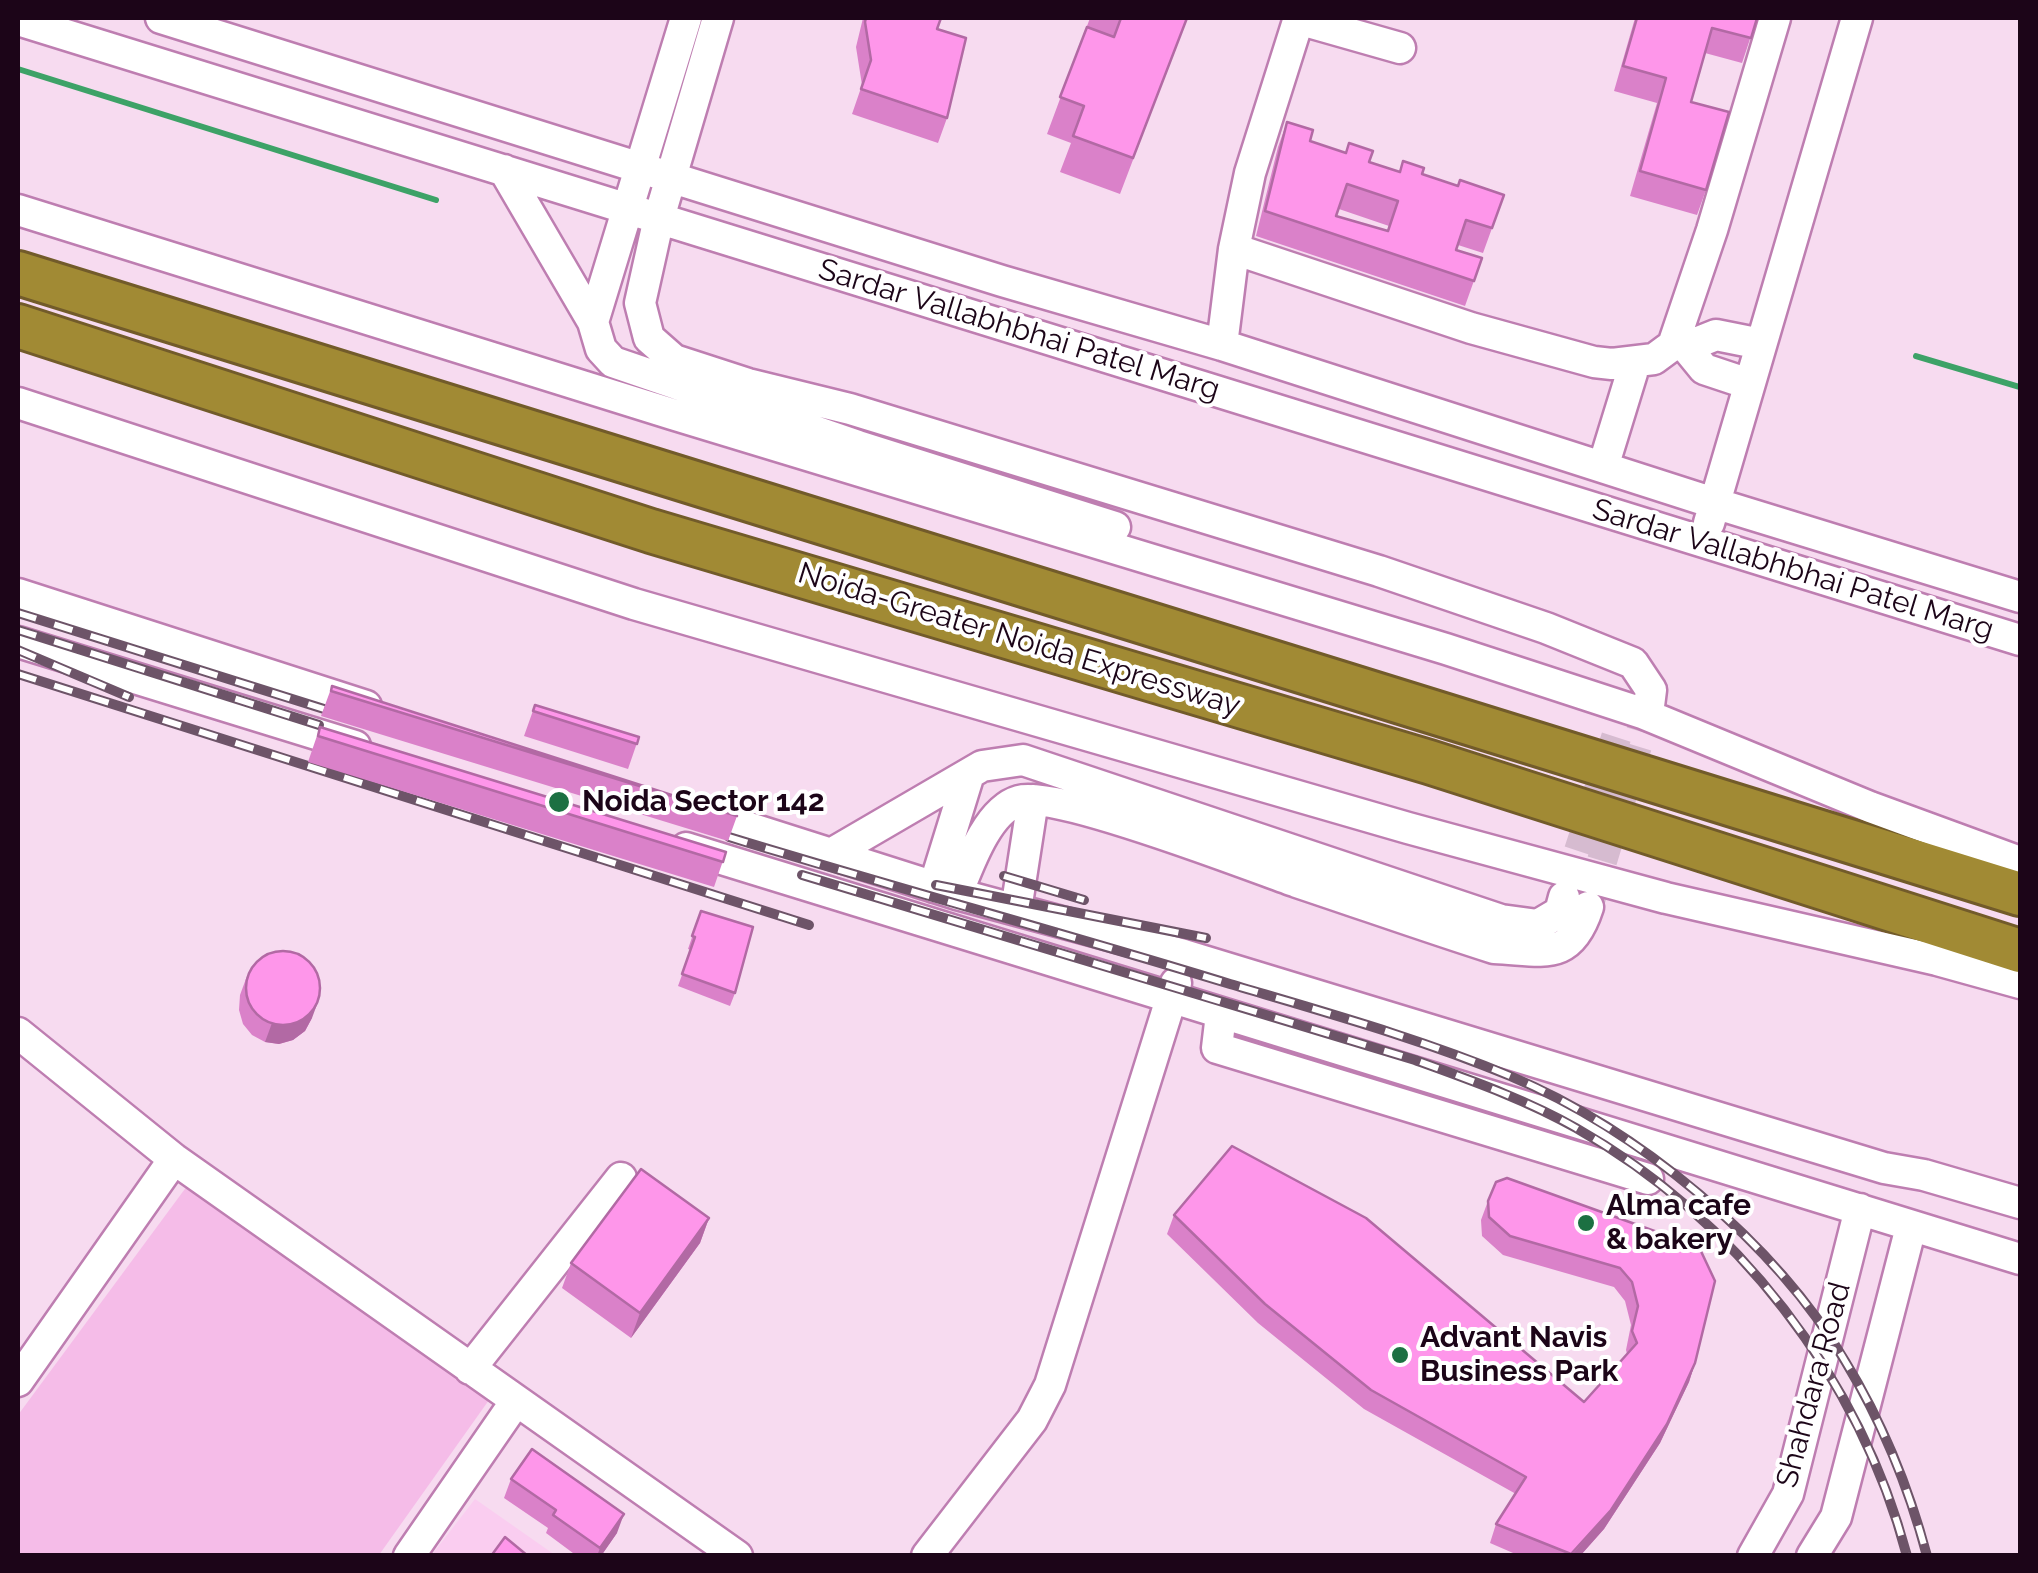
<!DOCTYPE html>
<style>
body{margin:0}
#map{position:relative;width:2038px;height:1573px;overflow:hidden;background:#f7dbf0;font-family:Raleway,sans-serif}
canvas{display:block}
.frame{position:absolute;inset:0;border:20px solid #1c0518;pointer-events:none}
</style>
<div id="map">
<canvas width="2038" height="1573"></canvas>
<div class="frame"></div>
</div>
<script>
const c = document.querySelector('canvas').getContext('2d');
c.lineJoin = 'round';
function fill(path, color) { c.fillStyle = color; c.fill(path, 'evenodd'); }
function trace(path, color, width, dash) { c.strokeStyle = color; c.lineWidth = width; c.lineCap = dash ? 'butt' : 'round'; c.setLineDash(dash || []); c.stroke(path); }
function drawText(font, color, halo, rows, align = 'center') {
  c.font = font + ' Raleway,sans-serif'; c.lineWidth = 8; c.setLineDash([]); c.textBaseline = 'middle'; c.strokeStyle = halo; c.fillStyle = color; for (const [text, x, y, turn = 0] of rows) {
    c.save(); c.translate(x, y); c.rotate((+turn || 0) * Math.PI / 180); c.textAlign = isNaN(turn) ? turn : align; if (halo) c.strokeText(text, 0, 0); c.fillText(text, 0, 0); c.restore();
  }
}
fill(new Path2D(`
 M475 1499 555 1555 431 1556Z`), '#facdf0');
fill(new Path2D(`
 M190 1182 489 1400 379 1555 18 1556V1415Z`), '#f5bce8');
trace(new Path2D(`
 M18 69 436 200
 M1916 356 2020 387`), '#3da267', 6);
trace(new Path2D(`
 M1565 894 1629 698
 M1589 904 1649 706`), '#d6bbd0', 30, [30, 15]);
const minor = new Path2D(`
 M161 18 1002 281 1222 345 1714 503 2020 597
 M686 18 593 322 601 349 613 362 858 446 1115 527
 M718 18 659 218 640 303 649 338 674 360 748 384 850 409 1379 571 1546 628 1633 663 1651 690 1649 706
 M1298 19 1400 48
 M18 20 2020 640
 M504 170 593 322
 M18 210 672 414 1446 649 1642 713 1870 807 2020 862
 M1234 249 1471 328 1594 362 1612 364 1654 359 1673 345 1712 230 1775 18
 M1222 345 1234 249 1250 173 1299 18
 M1749 384 1704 369 1686 347 1716 335 1761 344
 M18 403 634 604 1408 828 1666 898 1937 960 2020 983
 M1603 467 1635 363
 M1709 523 1857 18
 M18 594 366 706
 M18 642 355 746
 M696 811 957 894 1184 955 1884 1168 1924 1175 2020 1203
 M686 848 2020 1259
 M831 854 982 766 1023 760 1501 920 1538 925 1560 912 1564 897
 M934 887 969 774
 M957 894C968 867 987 810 1019 801 1058 790 1249 865 1297 882 1363 904 1428 927 1494 948 1544 950 1570 963 1588 907
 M1016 910 1033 800
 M1221 1014 1217 1048 1648 1179
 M18 1033 174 1159 737 1556
 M470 1369 621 1178
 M18 1381 174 1159
 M409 1556 516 1401
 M927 1556 1032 1420 1050 1385 1176 983
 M1753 1556 1788 1494 1860 1209
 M1812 1556 1836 1517 1911 1227`);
const highway = new Path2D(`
 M18 273C684 483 1354 684 2020 894
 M18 326 651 531 1429 762 2020 951`);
trace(minor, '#be7eb1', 35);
trace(highway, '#725b2a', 48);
trace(minor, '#fff', 30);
trace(highway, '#a18a34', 42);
const rail = new Path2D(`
 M18 613 324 709
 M18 630 319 725
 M18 650 129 697
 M18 674 809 925
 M729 837C896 888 1064 933 1230 984 1324 1012 1419 1038 1510 1076 1637 1129 1775 1242 1845 1361 1881 1420 1909 1488 1927 1556
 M802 875 1415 1060C1470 1080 1525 1099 1576 1128 1736 1218 1860 1378 1907 1556
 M1004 876 1084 900
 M936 885 1206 938`);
trace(rail, '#6d5468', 10);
trace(rail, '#fff', 6, [19]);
fill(new Path2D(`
 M863 18H941L937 29 947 118 938 143 852 114 862 85 856 47Z
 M1090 18H1187L1120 194 1060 172 1071 143 1047 134Z
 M1635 18H1757L1742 63 1705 53 1691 102 1706 190 1697 215 1630 196 1657 103 1614 91Z
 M1287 122 1310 141 1399 172 1422 174 1458 186 1504 195 1483 253 1458 245 1456 250 1482 258 1465 306 1256 236 1278 147ZM1339 209 1389 226 1387 231 1336 216Z
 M332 686 737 816 728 841 321 716Z
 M535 705 639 737 628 769 524 736Z
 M320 727 726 852 714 887 308 762Z
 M701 911 735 993 730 1006 678 986 691 950 688 949Z
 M247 976 312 1018 305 1031 293 1040 279 1044 265 1042 252 1035 243 1024 239 1010 240 995Z
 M1488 1201 1699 1247 1695 1363 1689 1382 1660 1443 1604 1529 1580 1556H1520L1490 1543 1496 1524 1516 1494 1364 1409 1258 1323 1167 1234 1174 1215 1584 1402 1627 1354 1626 1350 1631 1325 1625 1301 1614 1287 1503 1255 1482 1236 1481 1220Z
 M709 1218 700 1243 631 1338 562 1288 571 1263Z
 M511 1479 617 1533 601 1556H577L546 1533 548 1528 504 1498Z`), '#da81c9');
fill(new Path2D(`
 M319 999 312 1018 305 1031 293 1040 279 1044 265 1042 272 1023Z
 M709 1218 700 1243 631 1338 640 1313Z
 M1695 1363 1689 1382 1660 1443 1604 1529 1580 1556H1571L1611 1510Z
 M624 1514 617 1533 601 1556H597L600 1548Z`), '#b269a4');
const building = new Path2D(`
 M866 18H941L937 29 966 38 947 118 861 89 871 60 865 22Z
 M1121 18H1187L1133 158 1073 136 1084 106 1060 97 1087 27 1114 37Z
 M1637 18H1757L1751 38 1712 28 1691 102 1729 112 1706 190 1640 171 1666 78 1623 66Z
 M1287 122 1313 130 1310 141 1346 153 1349 143 1373 151 1369 162 1400 172 1403 161 1424 168 1422 174 1458 186 1460 180 1504 195 1492 228 1466 220 1456 250 1482 258 1474 281 1265 211ZM1347 184 1398 201 1388 231 1336 216Z
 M332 686 737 816 331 691Z
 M535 705 639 737 637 744 533 711Z
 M320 727 726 852 723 862 318 736Z
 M701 911 753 927 735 993 682 974 695 937 692 936Z
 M246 988a37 37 0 1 1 74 0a37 37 0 1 1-74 0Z
 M1232 1146 1366 1218 1584 1402 1637 1343 1632 1331 1638 1306 1632 1282 1620 1268 1510 1236 1489 1217 1488 1201 1496 1182 1507 1178 1699 1247 1715 1281 1695 1363 1667 1424 1611 1510 1571 1554 1496 1524 1526 1477 1371 1390 1265 1304 1174 1215Z
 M641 1169 709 1218 640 1313 571 1263Z
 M532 1449 624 1514 600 1548 553 1515 556 1510 511 1479Z
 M505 1537 528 1556H491Z`);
fill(building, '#fe96ea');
trace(building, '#b269a4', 2.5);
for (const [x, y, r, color] of [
 [559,802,12,"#1c7042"],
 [1586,1223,10,"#1c7042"],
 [1400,1355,10,"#1c7042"]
]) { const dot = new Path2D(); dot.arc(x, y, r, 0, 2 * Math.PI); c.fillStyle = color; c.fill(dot); trace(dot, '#fff', 4); }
drawText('30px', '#1c0518', '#fff', [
 ["Sardar Vallabhbhai Patel Marg",1019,330,17],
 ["Sardar Vallabhbhai Patel Marg",1793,570,17],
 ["Noida-Greater Noida Expressway",1019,640,17],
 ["Shahdara Road",1814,1385,-75]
]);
drawText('bold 30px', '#1c0518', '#fff', [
 ["Noida Sector 142",582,802],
 ["Alma cafe",1606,1206],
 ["& bakery",1606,1240],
 ["Advant Navis",1420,1338],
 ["Business Park",1420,1372]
], 'left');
</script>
